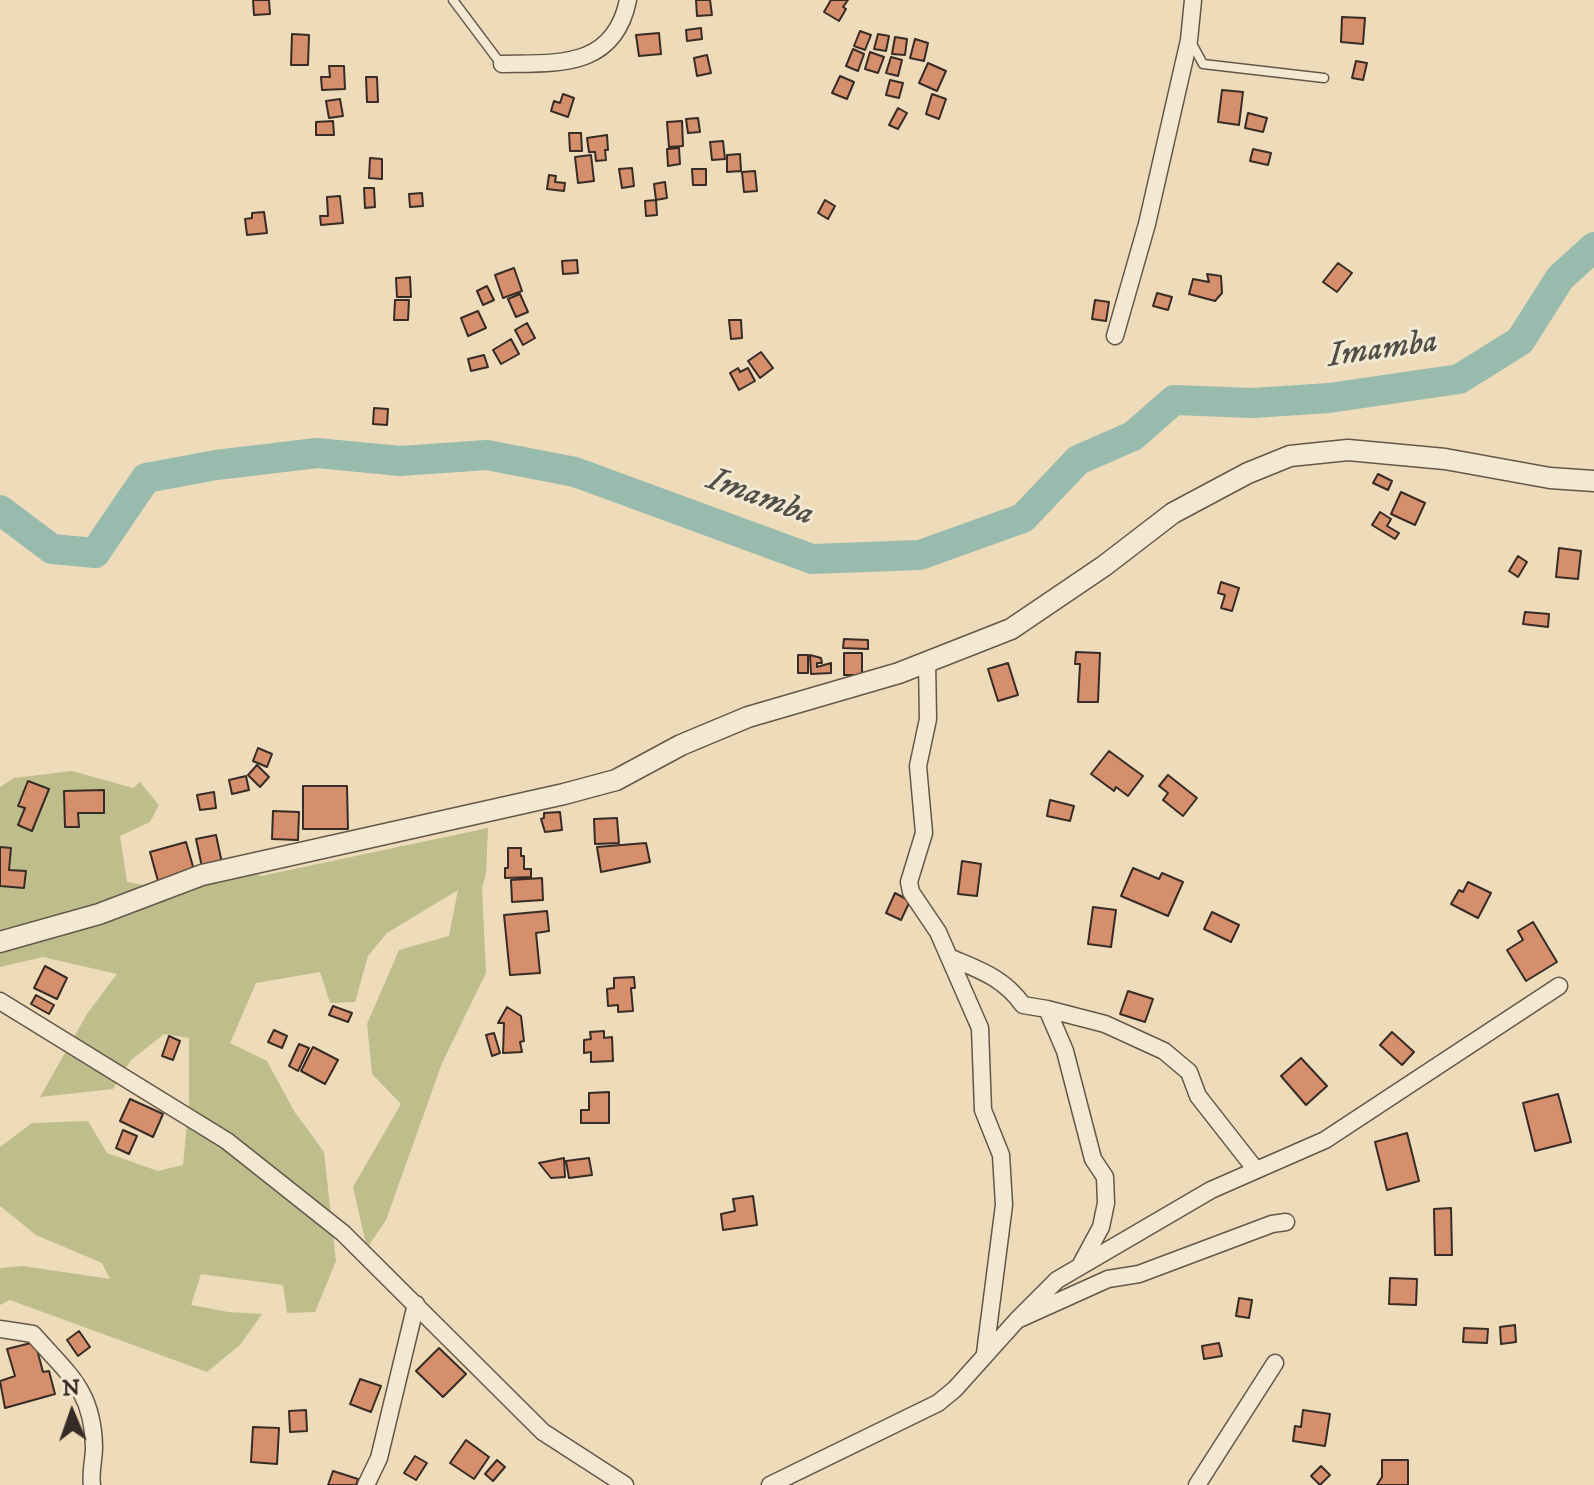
<!DOCTYPE html>
<style>
body{margin:0}
#map{position:relative;width:1594px;height:1485px;overflow:hidden;background:#eddbb9;font-family:"IM FELL DW Pica",serif}
canvas{display:block}
.north{position:absolute;left:32px;top:1373px;width:80px;height:80px;-webkit-text-stroke:6px #f3e8d2;paint-order:stroke;rotate:358deg;font-size:22px;font-weight:700;line-height:32px;text-align:center;color:#372b25}
.north::after{content:'';display:block;margin:auto;width:28px;height:36px;background:#372b25;clip-path:polygon(50% 0,100% 100%,50% 72%,0 100%)}
</style>
<div id="map">
<canvas width="1594" height="1485"></canvas>
<div class="north">N</div>
</div>
<script>
const c = document.querySelector('canvas').getContext('2d');
c.lineJoin = 'round';
function fill(path, color) { c.fillStyle = color; c.fill(path, 'evenodd'); }
function trace(path, color, width, dash) { c.strokeStyle = color; c.lineWidth = width; c.lineCap = dash ? 'butt' : 'round'; c.setLineDash(dash || []); c.stroke(path); }
function drawText(font, color, halo, rows, align = 'center') {
  c.font = font + ' "IM FELL DW Pica",serif'; c.lineWidth = 6; c.setLineDash([]); c.textBaseline = 'middle'; c.strokeStyle = halo; c.fillStyle = color; for (const [text, x, y, turn = 0] of rows) {
    c.save(); c.translate(x, y); c.rotate((+turn || 0) * Math.PI / 180); c.textAlign = isNaN(turn) ? turn : align; if (halo) c.strokeText(text, 0, 0); c.fillText(text, 0, 0); c.restore();
  }
}
fill(new Path2D(`
 M72 771 133 788 140 782 159 805 150 822 120 836 127 882 150 886 238 865 261 876 488 828 486 874 482 888 486 973 442 1063 386 1220 367 1248 353 1187 401 1104 372 1074 367 1024 399 950 449 936 458 890 387 933 368 956 355 1002 330 1003 320 972 256 983 230 1043 267 1061 294 1111 324 1152 336 1261 315 1312 287 1313 283 1285 201 1274 191 1305 228 1312 262 1314 240 1345 207 1372 10 1300 0 1305V1268L23 1266 110 1279 102 1263 36 1235 0 1206V1147L32 1123 88 1121 107 1153 158 1171 183 1165 189 1103V1038L164 1034 131 1060 113 1089 40 1097 87 1014 117 974 43 957 0 967V787L14 778Z`), '#bdbe8c');
trace(new Path2D(`
 M0 510 52 549 95 553 146 478 216 465 317 453 400 461 487 455 575 472 812 559 920 555 1023 518 1078 460 1133 436 1174 400 1253 403 1329 398 1459 379 1520 341 1560 278 1594 247`), '#99bbae', 30);
const building = new Path2D(`
 M253 0H269L270 14 254 15Z
 M696 0H710L712 15 697 16Z
 M831 0H848L843 7 846 9 839 21 824 12Z
 M1342 17 1365 18 1363 44 1341 42Z
 M701 28 702 39 687 41 686 30Z
 M860 31 871 35 865 50 854 46Z
 M659 33 661 54 639 56 636 35Z
 M292 34 309 35 308 65H291Z
 M878 34 889 36 886 51 874 49Z
 M895 37 907 39 905 55 892 54Z
 M915 39 928 43 924 61 910 58Z
 M853 49 864 54 858 71 846 66Z
 M870 52 884 57 878 73 865 69Z
 M707 55 711 73 697 76 694 58Z
 M891 57 902 60 898 76 886 73Z
 M1356 61 1367 63 1363 80 1352 78Z
 M928 63 946 71 937 91 919 83Z
 M329 66H344L345 89 322 90 321 77H330Z
 M840 76 854 82 847 99 832 93Z
 M366 77H377L378 102H367Z
 M890 80 903 83 899 98 886 95Z
 M1222 90 1243 92 1239 125 1218 122Z
 M563 94 574 98 568 117 551 111 554 101 560 103Z
 M932 94 946 99 939 119 926 114Z
 M340 99 343 116 329 118 326 101Z
 M898 108 907 113 898 129 889 125Z
 M1248 113 1267 118 1263 132 1245 128Z
 M698 118 700 132 688 133 686 119Z
 M333 121 334 135H316V122Z
 M682 121 683 146 669 147 667 122Z
 M569 133H581L582 151H570Z
 M607 135 608 150H605L606 160 596 161 595 152H589L587 138Z
 M723 141 725 159 712 160 710 142Z
 M679 148 680 164 668 166 667 149Z
 M1253 149 1271 153 1268 165 1250 161Z
 M740 154 741 171 727 172V155Z
 M591 155 594 181 578 183 575 157Z
 M370 158 382 159V179L369 178Z
 M632 168 634 186 622 188 619 169Z
 M692 169H706V185H693Z
 M755 171 757 191 744 192 742 172Z
 M549 175 556 176 555 182 565 183 564 191 547 189Z
 M665 182 667 198 656 200 654 184Z
 M364 188H374L375 207 365 208Z
 M422 193 423 206 410 207 409 194Z
 M340 196 343 223 321 225 320 216H328L327 197Z
 M656 200 657 215 646 216 645 201Z
 M825 200 835 206 828 219 818 213Z
 M264 212 267 233 247 235 245 219 252 218V213Z
 M577 260 578 273 563 274 562 261Z
 M1338 263 1352 273 1337 292 1323 282Z
 M514 268 522 291 503 298 495 275Z
 M1207 274 1221 276 1222 293 1215 301 1189 294 1193 279 1209 282Z
 M410 277 411 297H397L396 278Z
 M487 286 494 300 483 305 477 291Z
 M1157 293 1172 297 1168 310 1153 306Z
 M520 294 528 312 516 317 508 299Z
 M395 300H409L408 320H394Z
 M1095 300 1109 302 1106 321 1092 319Z
 M478 311 486 328 468 336 461 318Z
 M729 320H741L742 338 731 339Z
 M527 323 535 338 523 345 515 330Z
 M511 339 519 354 501 364 493 350Z
 M761 352 773 368 760 378 748 361Z
 M484 355 488 367 471 371 468 359Z
 M738 368 740 372 748 368 755 381 739 390 730 373Z
 M374 408 388 409 387 425 373 424Z
 M1378 474 1392 481 1388 490 1373 483Z
 M1401 492 1425 503 1415 525 1391 514Z
 M1380 512 1391 519 1387 526 1399 533 1395 539 1372 525Z
 M1559 548 1581 551 1578 579 1556 577Z
 M1518 556 1527 562 1518 577 1509 571Z
 M1221 582 1239 588 1232 611 1221 608 1225 595 1218 593Z
 M1525 612 1549 614 1548 627 1523 624Z
 M844 639 868 640V649L843 648Z
 M1076 652 1100 653 1098 702H1078L1080 664H1075Z
 M844 653H862V675H844Z
 M798 655H808V673H798Z
 M810 655 821 658 822 663H817V667L831 663V673L811 674Z
 M1008 663 1018 695 998 701 988 669Z
 M258 748 272 754 267 767 253 761Z
 M1109 751 1143 776 1128 796 1116 787 1114 791 1091 774Z
 M257 765 269 777 260 787 248 775Z
 M1168 775 1197 798 1183 816 1163 800 1168 793 1159 786Z
 M246 776 249 790 232 794 229 780Z
 M28 781 49 789 32 831 18 825 25 808 18 806Z
 M303 786H347L348 829H303Z
 M104 790V813H78L79 827H65L64 791Z
 M214 792 216 808 200 810 197 795Z
 M1050 800 1074 806 1070 821 1047 816Z
 M273 811 299 812 298 840 272 839Z
 M560 812 562 830 545 832 541 819 544 818V813Z
 M617 818 619 843 595 844 594 819Z
 M216 835 222 863 202 867 196 839Z
 M186 842 194 870 158 881 150 852Z
 M646 843 650 862 601 872 597 847Z
 M0 847 11 848 9 870 26 871 24 888 0 886Z
 M508 848H521V856H524V869H531V877L505 878V868H508Z
 M962 861 981 864 977 896 958 894Z
 M1133 868 1159 879 1162 873 1183 882 1168 916 1121 896Z
 M542 878 543 900 512 902 511 880Z
 M1468 882 1491 893 1478 918 1451 904 1459 890 1463 892Z
 M895 893 910 901 901 920 886 913Z
 M1093 907 1116 910 1111 947 1088 944Z
 M547 911 549 931 536 933 540 973 510 975 504 915Z
 M1212 912 1239 925 1231 942 1204 929Z
 M1533 922 1557 962 1526 981 1507 950 1523 940 1518 931Z
 M45 966 67 978 57 999 34 988Z
 M634 977 635 988H631L633 1011 618 1012V1005L608 1006 607 989 614 988V978Z
 M1128 991 1153 999 1145 1022 1120 1014Z
 M36 995 54 1005 49 1014 31 1004Z
 M333 1006 352 1013 348 1022 329 1015Z
 M507 1007 521 1016 524 1041 520 1042 522 1052 503 1053 504 1023H498Z
 M274 1030 287 1036 282 1048 268 1042Z
 M604 1031V1038L612 1037 613 1061 591 1062V1052L584 1053V1040L591 1039 590 1032Z
 M1392 1032 1414 1052 1402 1065 1380 1045Z
 M494 1033 500 1053 492 1056 486 1035Z
 M169 1036 180 1041 173 1060 162 1056Z
 M299 1044 309 1048 298 1071 289 1066Z
 M313 1047 338 1060 325 1084 301 1071Z
 M1301 1058 1327 1086 1306 1105 1281 1076Z
 M609 1092V1123H581V1110H589V1093Z
 M1558 1094 1571 1142 1535 1151 1523 1103Z
 M130 1099 163 1114 153 1137 120 1121Z
 M123 1130 137 1136 129 1154 116 1148Z
 M1407 1133 1419 1181 1387 1190 1375 1142Z
 M564 1158 565 1177 551 1178 539 1163Z
 M589 1158 592 1175 569 1178 566 1161Z
 M753 1196 757 1225 723 1230 721 1214 735 1211 733 1199Z
 M1451 1208 1452 1255H1435L1434 1209Z
 M1390 1278 1417 1279 1416 1305 1389 1304Z
 M1239 1298 1252 1300 1249 1318 1236 1316Z
 M1515 1325 1516 1342 1501 1344 1500 1327Z
 M1464 1328 1488 1329 1487 1343 1463 1342Z
 M79 1331 90 1347 78 1356 67 1340Z
 M35 1342 43 1372 49 1371 55 1394 5 1408 0 1381 15 1376 7 1349Z
 M1219 1343 1222 1356 1204 1359 1202 1346Z
 M439 1348 466 1374 443 1397 416 1371Z
 M360 1379 381 1386 371 1412 350 1404Z
 M306 1410 307 1431 290 1432 289 1411Z
 M1303 1410 1330 1414 1325 1446 1293 1441 1295 1426 1301 1427Z
 M253 1427 279 1428 277 1464 251 1462Z
 M466 1440 489 1457 474 1479 450 1463Z
 M415 1456 427 1463 416 1480 404 1473Z
 M497 1460 505 1467 493 1481 485 1474Z
 M1382 1460H1408V1485H1377L1382 1477Z
 M1321 1466 1330 1475 1320 1485 1311 1476Z
 M333 1471 358 1479 356 1485H328Z`);
fill(building, '#d68f6c');
trace(building, '#372b25', 2);
const service = new Path2D(`
 M453 0 501 64
 M1191 42 1203 64 1324 78`);
const minor = new Path2D(`
 M502 64C557 63 614 69 628 0
 M1115 336 1147 224 1189 40 1193 0
 M927 661 928 719 918 766 924 833 909 882 911 892 938 932 980 1028 983 1110 1001 1155 1004 1205 985 1353
 M949 957C979 970 1003 977 1023 1005L1047 1009 1065 1051 1093 1159 1105 1177 1106 1203 1101 1227 1080 1266
 M0 1001 227 1141 343 1233 543 1432 625 1485
 M1047 1009 1105 1024 1164 1051 1189 1072 1198 1096 1256 1170
 M1017 1320 1057 1280 1211 1190 1325 1140 1559 986
 M0 1329 33 1334C68 1374 93 1390 94 1447 94 1460 90 1472 92 1485
 M366 1485 379 1458 416 1304
 M770 1485 938 1403 955 1389 1017 1320 1108 1279 1139 1274 1272 1224 1286 1222
 M1197 1485 1275 1363`);
const tertiary = new Path2D(`
 M0 942 99 914 202 875 564 794 616 780 681 745 748 717 899 673 1011 629 1104 566 1173 513 1248 473 1290 456 1348 450 1445 459 1550 478 1594 481`);
trace(service, '#64574a', 11);
trace(minor, '#64574a', 19);
trace(tertiary, '#64574a', 23);
trace(service, '#f3e8d2', 8);
trace(minor, '#f3e8d2', 16);
trace(tertiary, '#f3e8d2', 20);
drawText('italic 34px', '#504f47', '#f3e8d2', [
 ["Imamba",1383,351,-8],
 ["Imamba",760,499,20]
]);
</script>
